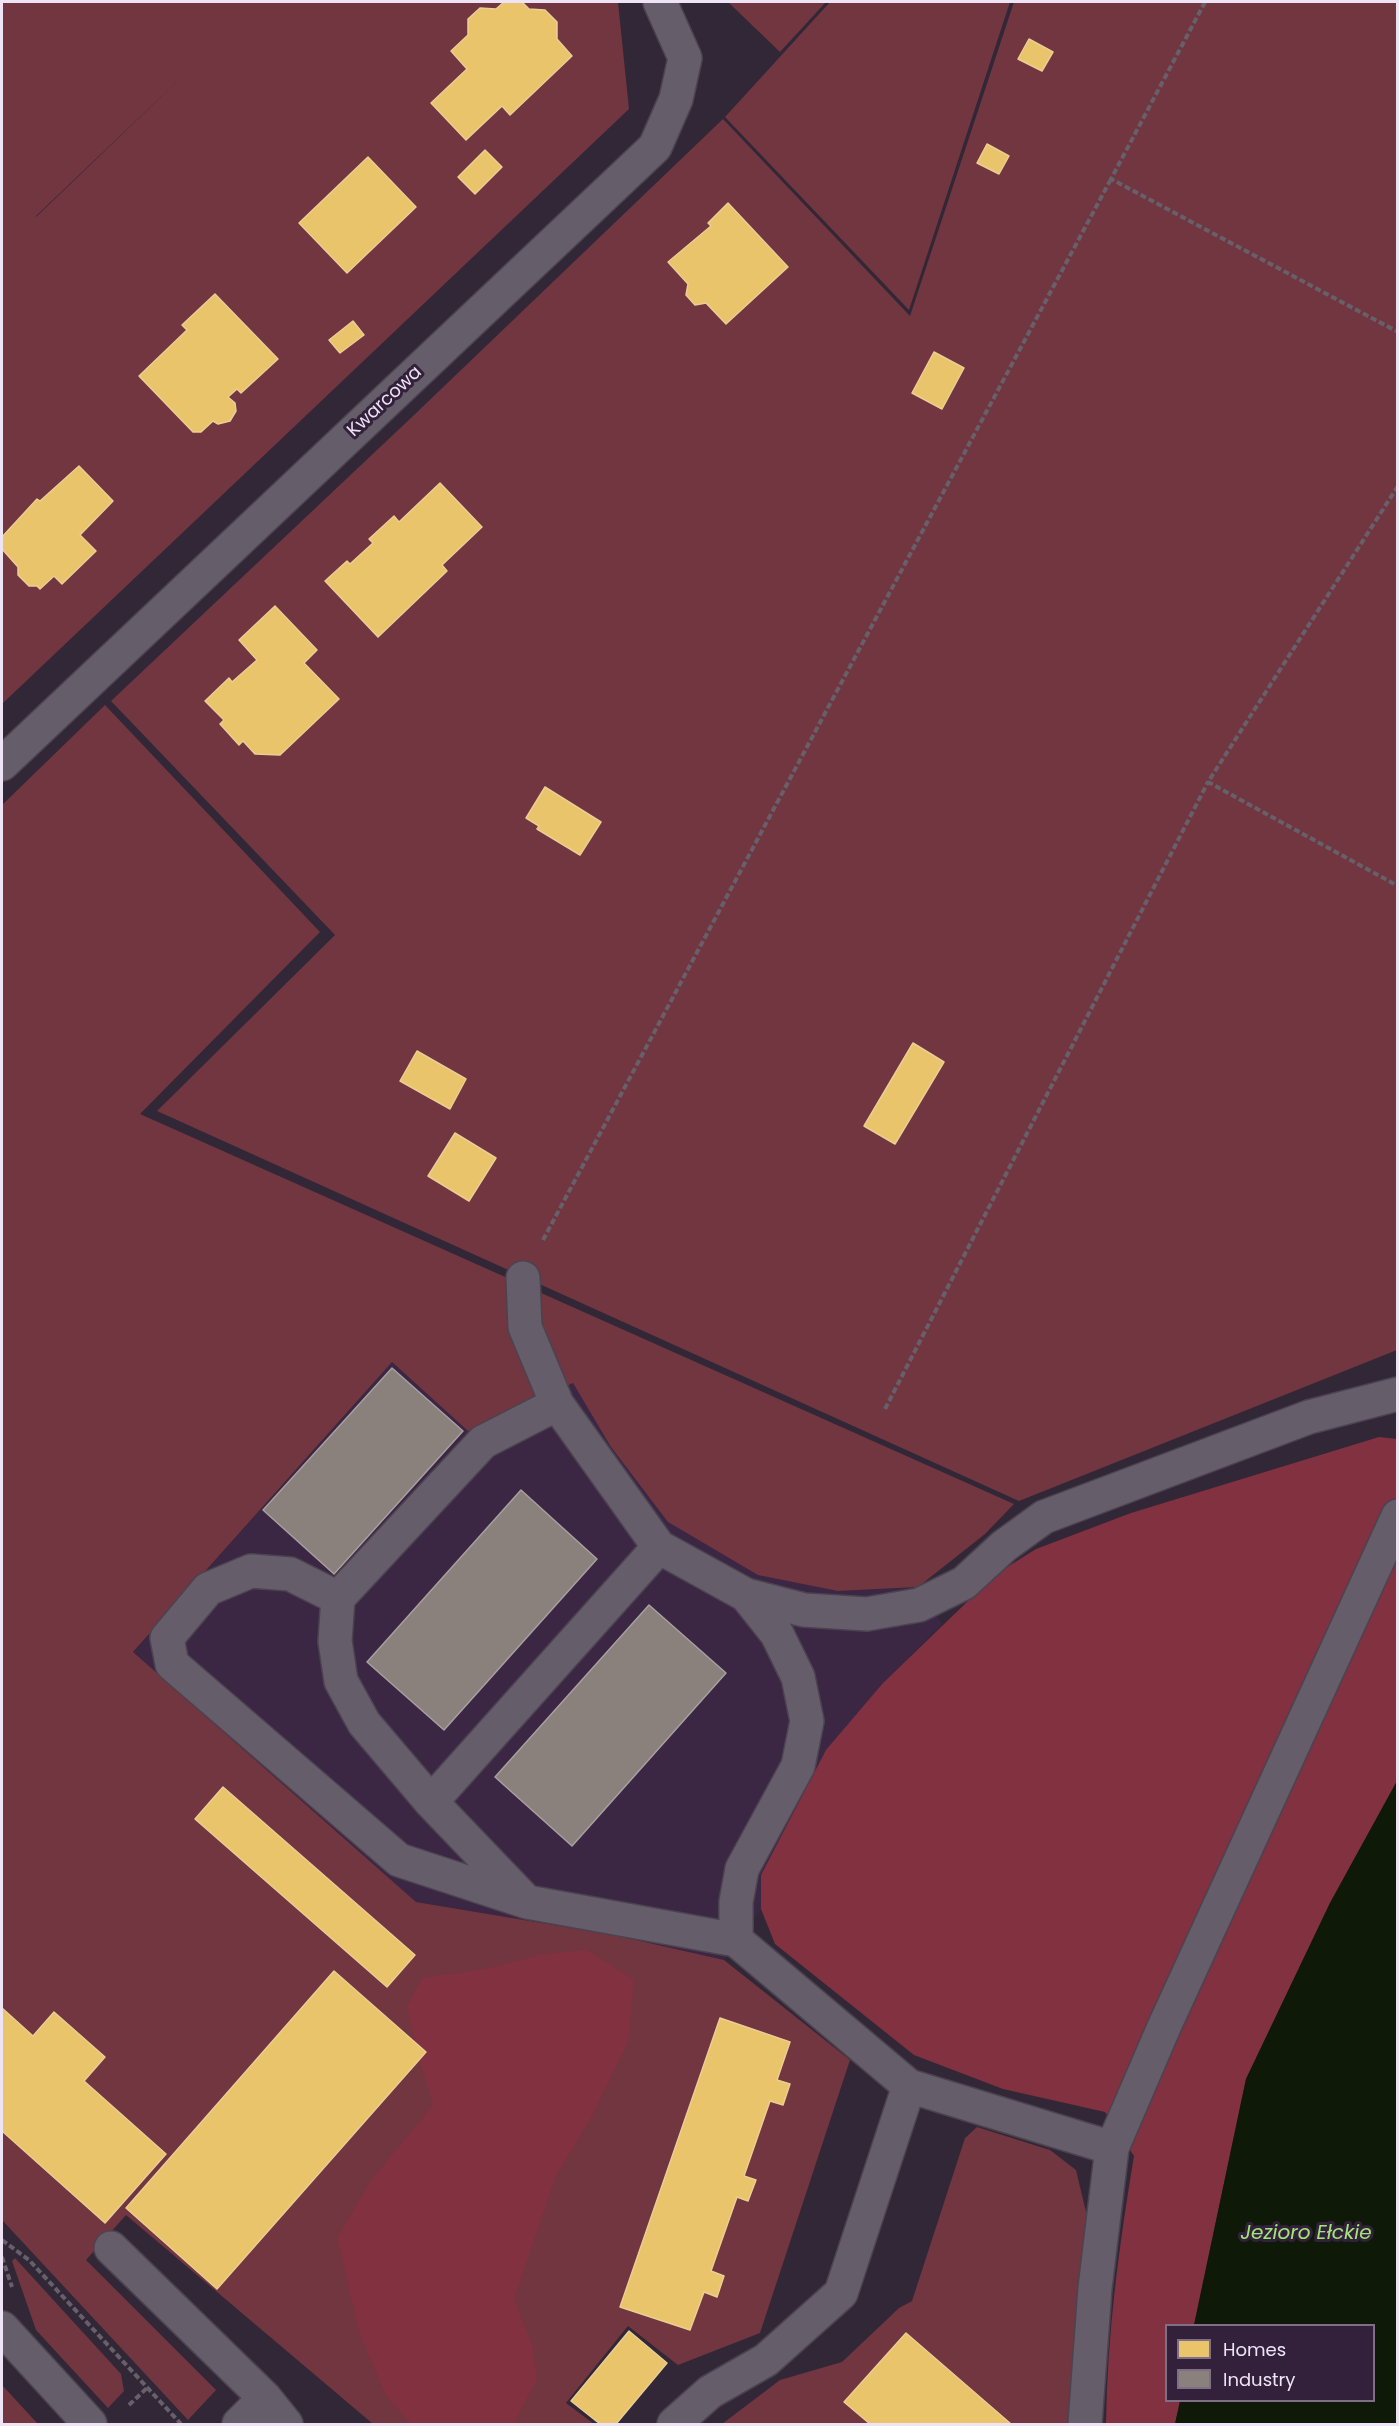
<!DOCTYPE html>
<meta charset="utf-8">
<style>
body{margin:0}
#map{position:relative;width:1399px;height:2426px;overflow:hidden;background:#312736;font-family:Poppins,sans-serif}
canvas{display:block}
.frame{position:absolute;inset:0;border:3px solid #efe4f5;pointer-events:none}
.legend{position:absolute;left:1165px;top:2324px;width:210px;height:78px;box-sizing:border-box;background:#33213c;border:2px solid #7e6f86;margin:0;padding:8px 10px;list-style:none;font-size:18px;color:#efe4f5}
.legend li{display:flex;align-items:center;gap:12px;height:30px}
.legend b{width:30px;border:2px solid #7e6f86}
</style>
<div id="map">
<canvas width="1399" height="2426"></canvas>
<div class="frame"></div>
<ul class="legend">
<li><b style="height:16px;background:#e9c46a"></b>Homes</li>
<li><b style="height:16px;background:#8a817c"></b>Industry</li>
</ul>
</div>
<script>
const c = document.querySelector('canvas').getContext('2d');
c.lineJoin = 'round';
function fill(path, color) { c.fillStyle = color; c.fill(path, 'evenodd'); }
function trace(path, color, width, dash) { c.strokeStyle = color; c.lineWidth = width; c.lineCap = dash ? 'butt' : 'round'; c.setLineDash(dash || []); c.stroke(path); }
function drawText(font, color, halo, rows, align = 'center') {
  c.font = font + ' Poppins,sans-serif'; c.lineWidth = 6; c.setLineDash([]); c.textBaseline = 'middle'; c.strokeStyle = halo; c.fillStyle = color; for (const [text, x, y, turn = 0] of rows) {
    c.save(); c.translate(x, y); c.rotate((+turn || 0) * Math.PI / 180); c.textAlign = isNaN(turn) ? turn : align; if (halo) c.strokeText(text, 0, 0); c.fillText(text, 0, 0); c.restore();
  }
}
fill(new Path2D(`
 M392 1362 468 1431 573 1383 838 1591 918 1587 942 1624 883 1683 761 1875V1909L724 1960 614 1935 416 1902 133 1653Z`), '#3b2644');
fill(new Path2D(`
 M2 2H618L629 109 2 704ZM189 70 36 217V216Z
 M728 2H826L780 52Z
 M830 2H1010L909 310 725 117Z
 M1014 2H1397V1350L1019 1501 157 1111 335 935 111 701 413 416 723 119 910 316Z
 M105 705 320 932 140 1114 1014 1504 985 1534 918 1587 838 1591 758 1575 668 1522 611 1447 573 1383 468 1431 392 1362 133 1652 416 1902 614 1935 724 1960 850 2060 760 2333 678 2365 628 2326 566 2403 594 2424H373L126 2215 86 2260 216 2390 188 2420 2 2220V805Z
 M977 2127 1050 2150 1076 2170 1087 2216 1072 2424H722L780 2380 842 2362 899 2308 912 2301 965 2138Z
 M15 2258 121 2374 124 2391 108 2408 36 2330 12 2261Z
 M2 2385 38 2424H2Z`), '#71363f');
fill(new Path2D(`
 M1379 1437 1397 1439V1781L1330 1903 1246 2079 1194 2325 1166 2326V2400L1180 2401 1175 2424H1106C1107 2335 1119 2245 1134 2156L1105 2112 1003 2089 914 2055 775 1944 761 1909V1875L826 1750 883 1683 996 1574 1036 1549 1131 1513Z
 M587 1950 634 1980 628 2042 591 2118 556 2176 514 2299 532 2344 537 2379 514 2424H411L386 2396 359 2332 337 2238 369 2183 433 2105 416 2049 407 2006 422 1978 489 1968 542 1954Z`), '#813140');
fill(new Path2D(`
 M1397 1781V2424H1175L1180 2401 1374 2400V2326L1194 2325 1246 2079 1330 1903Z`), '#0e1a07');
const homes = new Path2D(`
 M504 2H522L529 9 545 10 557 22V39L572 56 510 115 502 106 466 140 431 103 467 69 451 51 468 35V19L480 8 496 9Z
 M1029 39 1053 52 1042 71 1018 59Z
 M987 144 1009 156 999 174 977 163Z
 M485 150 502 167 475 194 458 177Z
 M368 157 416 207 347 273 299 223Z
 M728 203 788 267 726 324 706 303 695 305 686 295 688 284 668 262 711 226 708 223Z
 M215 294 278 359 241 393 237 389 228 397 235 403 236 411 230 421 218 424 213 421 201 432H193L139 376 187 330 182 325Z
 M353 321 364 335 340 353 329 340Z
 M934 352 964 368 942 409 912 393Z
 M79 466 113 501 80 535 96 551 62 584 54 576 40 589 37 586H29L18 575V567L2 549V537L37 499 40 501Z
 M440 483 482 527 442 565 447 571 378 637 325 581 347 561 350 564 373 543 369 539 394 516 399 522Z
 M275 606 317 650 304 663 339 699 280 755 255 754 243 741 239 745 220 724 224 720 205 701 229 678 232 682 257 660 239 640Z
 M545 787 601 822 580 855 537 829 539 826 526 818Z
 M913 1043 944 1062 895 1144 864 1126Z
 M417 1051 466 1079 450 1109 400 1081Z
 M455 1133 496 1158 469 1201 428 1176Z
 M223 1787 415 1955 387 1987 195 1819Z
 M334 1971 426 2052 217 2289 126 2208Z
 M2 2008 33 2036 54 2012 105 2057 84 2081 166 2154 105 2223 2 2131Z
 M720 2018 790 2042 777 2080 790 2084 783 2105 770 2101 744 2176 756 2180 748 2201 737 2197 711 2271 724 2276 717 2297 704 2292 690 2330 620 2307Z
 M629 2331 667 2363 616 2424H600L571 2401Z
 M906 2333 1011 2424H870L844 2402Z`);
fill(homes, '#e9c46a');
trace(homes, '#ebce94', 1.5);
const industry = new Path2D(`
 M392 1368 463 1431 334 1574 263 1510Z
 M521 1490 597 1559 444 1730 367 1662Z
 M649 1605 726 1673 572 1846 495 1777Z`);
fill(industry, '#8a817c');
trace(industry, '#a89fa0', 1.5);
const minor = new Path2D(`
 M2 764 655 147 676 99 685 58 660 2
 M523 1278 525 1327 557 1404 659 1547 746 1595 777 1634 798 1677 807 1721 798 1766 742 1869 736 1902V1940L909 2086
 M746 1595 804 1610 867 1614 919 1605 964 1583 1004 1546 1044 1517 1309 1417 1398 1394
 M338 1598 290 1574 251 1571 208 1589 167 1638 172 1664 399 1860 527 1902 736 1940
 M431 1802 659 1547
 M523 1898 431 1802 364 1723 341 1681 335 1641 338 1598 483 1442 557 1404
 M111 2248 265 2398 286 2424
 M2 2328 90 2424
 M239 2424 265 2398
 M674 2424 710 2392 766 2360 841 2293 909 2086 1112 2148
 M1085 2424 1095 2288 1112 2148 1164 2027 1398 1516`);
trace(minor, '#4c4350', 36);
trace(new Path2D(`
 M1205 2 1111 179 1398 332
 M1398 486 1208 782 1398 886
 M543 1240 1111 179
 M885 1409 1208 782
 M2 2240 29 2260 181 2424
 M2 2257 12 2287
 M129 2405 147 2388`), '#67606b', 4, [6, 3]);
trace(minor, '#655d69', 33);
drawText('18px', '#efe4f5', '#33213c', [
 ["Kwarcowa",385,402,-43]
]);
drawText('italic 20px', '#a3e479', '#33213c', [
 ["Jezioro Ełckie",1306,2234]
]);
</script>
